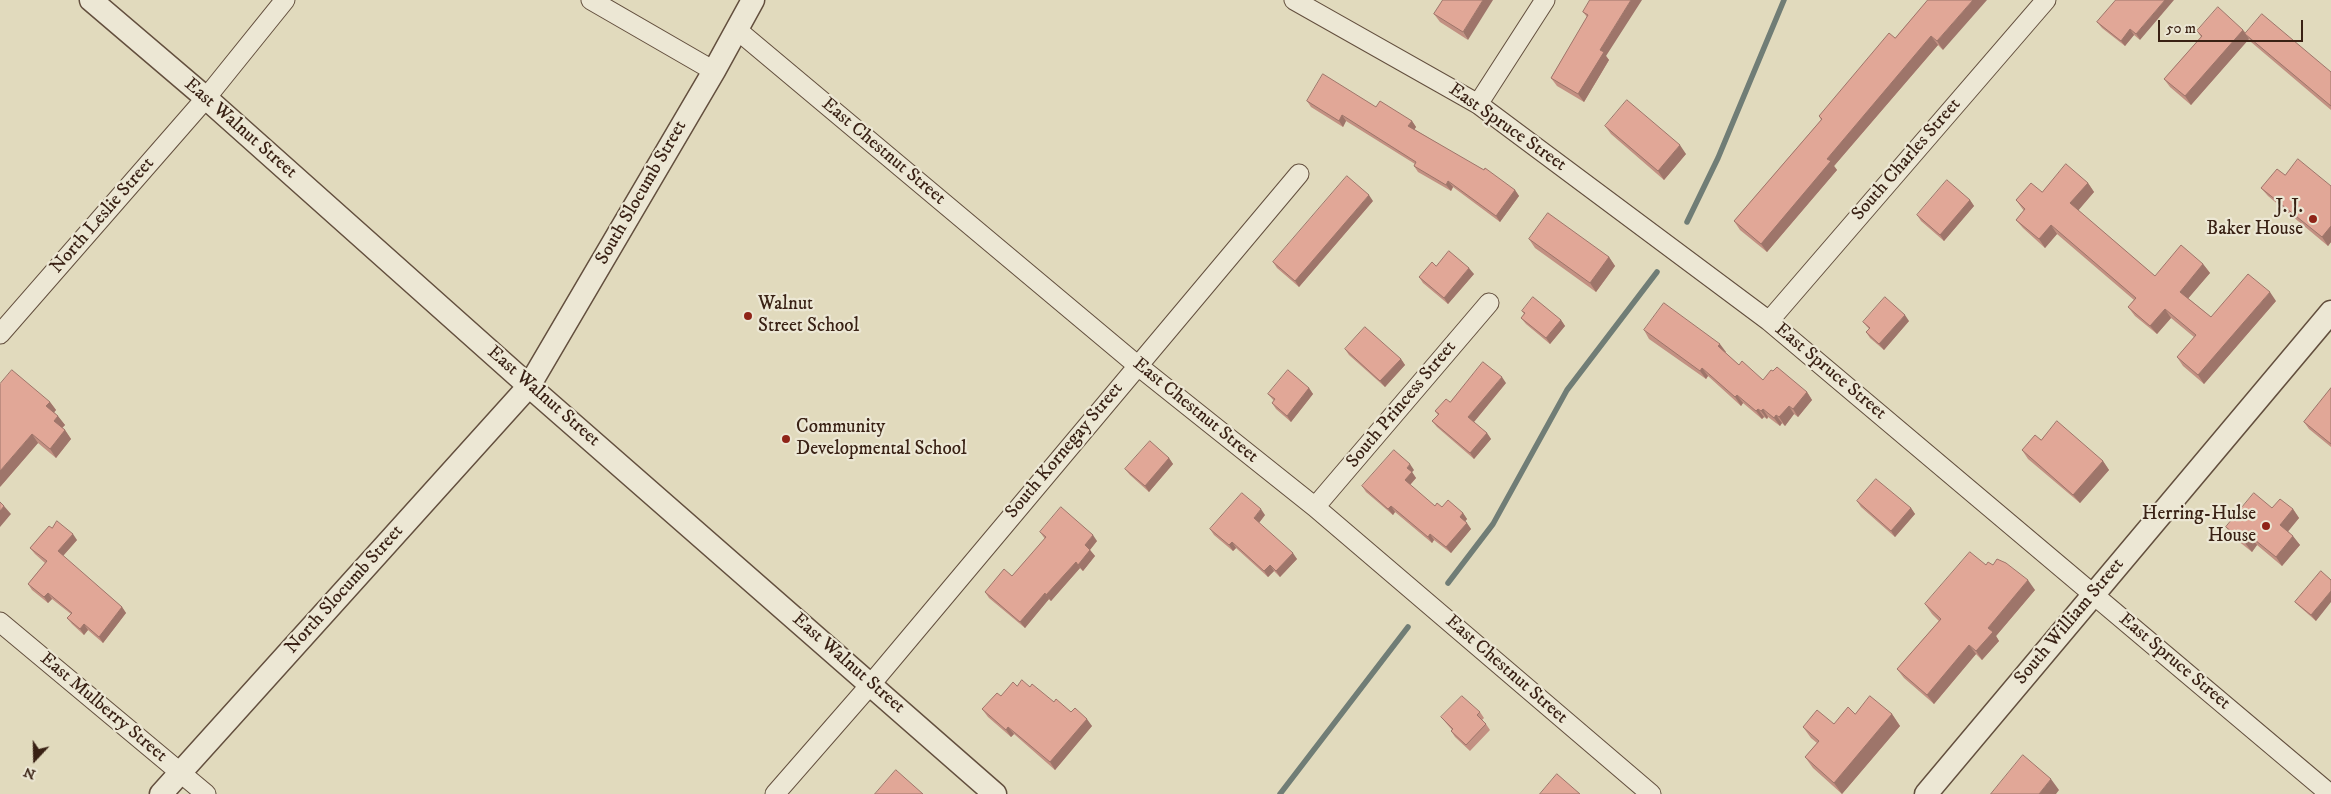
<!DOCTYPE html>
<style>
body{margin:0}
#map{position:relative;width:2331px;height:794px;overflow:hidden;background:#e1dabd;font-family:"IM FELL DW Pica",serif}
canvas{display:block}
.north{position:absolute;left:10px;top:734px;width:50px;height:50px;-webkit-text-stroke:4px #ece7d4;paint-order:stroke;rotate:201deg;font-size:14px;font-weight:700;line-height:20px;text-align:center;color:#392114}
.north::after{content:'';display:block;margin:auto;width:18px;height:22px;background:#392114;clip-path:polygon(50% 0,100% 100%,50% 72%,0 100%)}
.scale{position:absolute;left:2158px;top:20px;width:145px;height:22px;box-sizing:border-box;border:2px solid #392114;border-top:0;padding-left:6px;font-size:15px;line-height:18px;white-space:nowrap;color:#392114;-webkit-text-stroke:4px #ece7d4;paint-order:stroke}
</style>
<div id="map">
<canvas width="2331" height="794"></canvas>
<div class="north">N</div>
<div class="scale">50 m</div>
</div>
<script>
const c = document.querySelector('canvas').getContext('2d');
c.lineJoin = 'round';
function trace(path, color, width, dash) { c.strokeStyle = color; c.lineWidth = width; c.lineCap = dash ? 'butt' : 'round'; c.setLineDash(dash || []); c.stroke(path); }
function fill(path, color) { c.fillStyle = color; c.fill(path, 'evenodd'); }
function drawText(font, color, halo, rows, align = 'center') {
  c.font = font + ' "IM FELL DW Pica",serif'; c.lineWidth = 4.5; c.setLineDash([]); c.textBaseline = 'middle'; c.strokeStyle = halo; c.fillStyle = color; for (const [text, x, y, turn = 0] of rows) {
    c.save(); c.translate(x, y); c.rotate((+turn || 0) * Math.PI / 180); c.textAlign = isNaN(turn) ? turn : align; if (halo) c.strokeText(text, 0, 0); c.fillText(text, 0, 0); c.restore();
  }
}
trace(new Path2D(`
 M1687 222 1718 158 1784 0
 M1448 583 1493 524 1567 390 1657 272
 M1280 794 1408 627`), '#707d76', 5.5);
const minor = new Path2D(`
 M591 0 714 71
 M1294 0 1478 104 1769 321 2330 794
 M736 29 1137 365 1315 507 1651 794
 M1478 104 1545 0
 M1769 321 2046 0
 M0 334 206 98 285 0
 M1315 507 1489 303
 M0 622 206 794
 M775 794 871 684 1299 174`);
const tertiary = new Path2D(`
 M91 0 206 98 529 386 995 794
 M161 794 529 386 714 71 753 0
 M1926 794 2331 312`);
trace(minor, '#634f3e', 21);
trace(tertiary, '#634f3e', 25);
trace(minor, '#ece7d4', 19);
trace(tertiary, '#ece7d4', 22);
fill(new Path2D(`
 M1443 0 1468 40 1440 22 1434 14Z
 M1590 0 1606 56 1609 60 1584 102 1557 86 1551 78 1587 17 1583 12Z
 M1928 0 1943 50 1938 45 1834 166 1837 170 1767 252 1740 230 1734 221 1821 120 1819 116 1895 38Z
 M2116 0 2140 40 2134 35 2125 46 2102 28 2097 22Z
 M2243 30 2246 33 2331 72V110L2251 42 2249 39 2191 105 2170 87 2164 79 2201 37 2197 31Z
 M1307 101 1376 107 1412 121 1416 127 1414 129 1515 190 1519 196 1500 222 1453 187 1451 191 1418 172 1414 166 1415 164 1346 121 1343 127 1311 107Z
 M1605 126 1686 154 1664 180 1611 134Z
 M2285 175 2331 186V242L2328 246 2268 196 2261 188Z
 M2088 183 2094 192 2078 210 2155 276 2203 264 2210 273 2188 298 2211 317 2276 301 2204 384 2183 366 2177 357 2194 337 2171 318 2157 334 2135 316 2128 307 2134 300 2057 234 2045 248 2023 228 2016 220 2024 211 2016 200 2042 192Z
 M1970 200 1974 206 1944 241 1921 221 1917 215Z
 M1373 201 1299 287 1277 268 1273 262Z
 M1529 239 1609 257 1615 266 1596 292 1535 248Z
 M1436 266 1474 274 1448 304 1423 283 1419 277Z
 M1522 311 1561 320 1565 326 1550 344 1526 324 1521 318 1524 314Z
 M1909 321 1884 350 1870 338 1866 332 1869 329 1863 322Z
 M1644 330 1726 352H1725L1739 365 1763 380 1807 392 1812 400 1798 417 1794 414 1785 426 1782 423 1780 426 1768 417 1767 419 1764 417 1762 419 1743 403 1741 406 1708 376 1706 379 1649 339Z
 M1345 349 1401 359 1405 365 1385 387 1349 355Z
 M1506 383 1474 422 1487 433 1491 439 1474 459 1437 427 1432 421 1438 415 1435 411 1450 402Z
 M1309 388 1313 394 1291 422 1276 409 1272 403 1274 401 1268 394Z
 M2331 388V447L2309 429 2304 422Z
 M50 402 56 410 54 412 65 425 62 428 65 430 71 439 56 458 38 443 0 487Z
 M2041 440 2103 461 2109 470 2080 503 2028 459 2022 450Z
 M1169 458 1173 464 1149 492 1130 475 1125 469Z
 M1414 470 1412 472 1416 478 1410 485 1435 506 1442 507 1463 513 1467 519 1465 521 1471 529 1451 553 1434 540 1432 543 1395 512 1393 515 1366 492 1362 486Z
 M1857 501 1911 508 1915 514 1895 537 1861 507Z
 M2272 508 2293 509 2299 518 2288 531 2300 545 2282 566 2257 545 2252 552 2232 536 2226 527Z
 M1265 515 1259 523 1297 559 1280 577 1274 571 1268 577 1236 548 1233 551 1214 535 1210 529Z
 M52 528 77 540 63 556 122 607 126 613 103 643 88 630 84 635 72 624 67 618 71 614 52 599 48 603 32 590 28 584 45 563 35 554 30 548Z
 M1040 532 1097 541 1090 550 1095 556 1083 571 1080 568 1051 601 1049 599 1025 628 989 598 985 592 1012 576 1045 539Z
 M1986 565H1993L2035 590 1996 636 1999 641 1982 660 1976 654 1934 704 1904 678 1897 669 1939 621 1932 614 1925 604Z
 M2321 571 2316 621 2300 607 2295 602Z
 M1030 687 1054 702 1071 712 1092 726 1055 770 1014 734 1011 737 988 717 982 709 1001 696Z
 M1480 712 1484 718 1482 720 1486 724 1490 730 1470 751 1455 737 1451 731 1452 730 1446 723 1441 717Z
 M1855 714H1892L1900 726 1842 794 1813 768 1805 757 1817 743 1811 738 1803 727 1834 724Z`), '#c29082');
fill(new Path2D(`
 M1483 0H1493L1468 40 1463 32Z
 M1631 0H1642L1606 56 1609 60 1584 102 1578 94 1600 50Z
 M1973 0H1987L1943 50 1937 41Z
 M2165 0H2174L2140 40 2136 34Z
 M2130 29 2134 35 2125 46 2121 41Z
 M2243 30 2249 39 2191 105 2185 96Z
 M1931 36 1938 45 1834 166 1837 170 1767 252 1761 244 1827 159Z
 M1342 115 1346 121 1343 127 1339 121Z
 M1412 121 1416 127 1413 132 1408 126Z
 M1680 145 1686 154 1664 180 1658 171Z
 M1448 181 1453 187 1451 191 1446 185Z
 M2088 183 2094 192 2077 212 2070 203Z
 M1515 190 1519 196 1500 222 1496 216Z
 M1369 195 1373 201 1299 287 1295 281Z
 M1970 200 1974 206 1944 241 1940 235Z
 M2051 225 2057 234 2045 248 2039 239Z
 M2331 226V242L2328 246 2322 237Z
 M1609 257 1615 266 1596 292 1590 283Z
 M2203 264 2210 273 2186 301 2180 292Z
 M1469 268 1474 274 1448 304 1444 298Z
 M2270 292 2276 301 2204 384 2198 375Z
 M2165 309 2171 318 2157 334 2150 326Z
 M1905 315 1909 321 1884 350 1879 344Z
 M1561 320 1565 326 1550 344 1546 338Z
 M1720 344 1726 352 1724 354 1718 346Z
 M1401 359 1405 365 1385 387 1380 381Z
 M1702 368 1708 376 1706 379 1700 371Z
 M1502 377 1506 383 1473 423 1468 417Z
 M1309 388 1313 394 1291 422 1287 416Z
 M1807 392 1812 400 1798 417 1793 409Z
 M1737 395 1743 403 1741 406 1735 397Z
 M50 402 56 410 52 415 46 406Z
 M1789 406 1794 414 1785 426 1779 417Z
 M1758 409 1764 417 1762 419 1756 411Z
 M1763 409 1768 417 1767 419 1761 411Z
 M1776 415 1782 423 1780 426 1774 418Z
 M58 416 65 425 60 430 54 421Z
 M65 430 71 439 56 458 50 449Z
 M1487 433 1491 439 1474 459 1470 453Z
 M32 434 38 443 0 487V471Z
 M1169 458 1173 464 1149 492 1145 486Z
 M2103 461 2109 470 2080 503 2073 495Z
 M1410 464 1414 470 1411 473 1412 472 1416 478 1409 486 1405 480 1407 468Z
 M4 506 11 514 0 527V511Z
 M1391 506 1395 512 1393 515 1388 509Z
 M1911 508 1915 514 1895 537 1891 531Z
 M1261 509 1265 515 1258 524 1254 518Z
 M2293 509 2299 518 2286 534 2280 525Z
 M1463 513 1467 519 1464 523 1460 517Z
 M1467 523 1471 529 1451 553 1446 547Z
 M73 534 77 540 62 557 58 551Z
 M1430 534 1434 540 1432 543 1428 537Z
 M1093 535 1097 541 1089 551 1085 545Z
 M2250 536 2257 545 2252 552 2245 543Z
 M2293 536 2300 545 2282 566 2276 557Z
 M1232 542 1236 548 1233 551 1229 545Z
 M1090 550 1095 556 1083 571 1078 565Z
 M1293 553 1297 559 1280 577 1276 571Z
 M1076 562 1080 568 1051 601 1046 595Z
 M1270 565 1274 571 1268 577 1264 571Z
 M2028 580 2035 590 1996 636 1999 641 1982 660 1976 651 1988 628Z
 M2331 591V602L2316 621 2311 615Z
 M48 593 52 599 48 603 44 597Z
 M1045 593 1049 599 1025 628 1020 622Z
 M122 607 126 613 103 643 99 637Z
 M84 624 88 630 84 635 80 629Z
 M1969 645 1976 654 1934 704 1927 695Z
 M1892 714 1900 726 1842 794 1834 783Z
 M1087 719 1092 726 1055 770 1050 762Z
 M1008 727 1014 734 1011 737 1006 730Z
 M2051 779 2059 790 2056 794H2039Z`), '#9e756a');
const building = new Path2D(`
 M1443 0H1483L1463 32 1434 14Z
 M1590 0H1631L1600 50 1604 52 1578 94 1551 78 1588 15 1583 12Z
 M1928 0H1973L1937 41 1931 36 1827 159 1831 161 1761 244 1734 221 1822 119 1819 116 1889 33 1895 38Z
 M2116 0H2165L2136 34 2130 29 2121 41 2097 22Z
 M2218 7 2243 30 2185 96 2164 79 2202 36 2197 31Z
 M2262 14 2331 72V106L2245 34Z
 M1323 74 1376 107 1380 101 1412 121 1408 126 1484 170 1485 168 1515 190 1496 216 1448 181 1446 185 1414 166 1416 162 1342 115 1339 121 1307 101Z
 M1627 100 1680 145 1658 171 1605 126Z
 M2298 159 2331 186V226L2322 237 2261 188 2277 169 2285 175Z
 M2066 164 2088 183 2070 203 2155 276 2181 245 2203 264 2180 292 2211 317 2248 274 2270 292 2198 375 2177 357 2196 335 2165 309 2150 326 2128 307 2136 298 2051 225 2039 239 2016 220 2025 209 2016 200 2031 183 2042 192Z
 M1347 176 1369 195 1295 281 1273 262Z
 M1947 180 1970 200 1940 235 1917 215Z
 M1548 213 1609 257 1590 283 1529 239Z
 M1449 251 1469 268 1444 298 1419 277 1432 262 1436 266Z
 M1533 297 1561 320 1546 338 1521 318 1525 313 1522 311Z
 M1885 297 1905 315 1879 344 1866 332 1870 328 1863 322Z
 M1664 303 1720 344 1718 346 1739 365 1742 361 1763 380 1771 370 1773 371 1777 367 1807 392 1793 409 1789 406 1779 417 1776 415 1774 418 1763 409 1761 411 1758 409 1756 411 1737 395 1735 397 1702 368 1700 371 1644 330Z
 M1365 327 1401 359 1380 381 1345 349Z
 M1483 362 1502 377 1468 417 1487 433 1470 453 1432 421 1439 414 1435 411 1446 399 1450 402Z
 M12 370 50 402 46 406 58 416 54 421 65 430 50 449 32 434 0 471V384Z
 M1288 370 1309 388 1287 416 1272 403 1275 399 1268 394Z
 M2331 388V444L2304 422Z
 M2057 421 2103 461 2073 495 2022 450 2035 435 2041 440Z
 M1150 441 1169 458 1145 486 1125 469Z
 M1394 450 1410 464 1407 468 1412 472 1405 480 1435 506 1437 503 1442 507 1448 500 1463 513 1460 517 1467 523 1446 547 1430 534 1428 537 1391 506 1388 509 1362 486Z
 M1876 479 1911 508 1891 531 1857 501Z
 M1242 493 1261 509 1254 518 1293 553 1276 571 1270 565 1264 571 1232 542 1229 545 1210 529Z
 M2254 493 2272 508 2280 499 2293 509 2280 525 2293 536 2276 557 2250 536 2245 543 2226 527Z
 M0 502 4 506 0 511Z
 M1061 507 1093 535 1085 545 1090 550 1078 565 1076 562 1046 595 1045 593 1020 622 985 592 1004 569 1012 576 1046 537 1040 532Z
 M57 521 73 534 58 551 122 607 99 637 84 624 80 629 67 618 72 613 48 593 44 597 28 584 47 561 30 548 49 526 52 528Z
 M1970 552 1986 565 1988 562 1993 565 1997 559 2006 563 2028 580 1988 628 1993 632 1976 651 1969 645 1927 695 1897 669 1941 619 1925 604Z
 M2321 571 2331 580V591L2311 615 2295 602Z
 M1022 680 1030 687 1032 684 1054 702 1056 699 1071 712 1075 708 1087 719 1050 762 1008 727 1006 730 982 709 997 693 1001 696 1013 682 1017 686Z
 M1462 696 1480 712 1477 715 1486 724 1466 745 1451 731 1453 729 1441 717Z
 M1870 696 1892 714 1834 783 1805 757 1819 741 1803 727 1817 710 1834 724 1848 707 1855 714Z
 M2023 755 2051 779 2039 794H1991Z
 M896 770 923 794H875Z
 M1557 774 1580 794H1540Z`);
fill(building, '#e1a797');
trace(building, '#9e756a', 1);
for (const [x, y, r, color] of [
 [2313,219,5,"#8f2418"],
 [748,316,5,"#8f2418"],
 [786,439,5,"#8f2418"],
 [2266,526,5,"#8f2418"]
]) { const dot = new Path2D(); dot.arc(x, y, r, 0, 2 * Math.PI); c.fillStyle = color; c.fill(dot); trace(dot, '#ece7d4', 2); }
drawText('19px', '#392114', '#ece7d4', [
 ["East Spruce Street",1507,128,35],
 ["East Walnut Street",240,129,41],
 ["East Chestnut Street",883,152,40],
 ["South Charles Street",1907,160,-49],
 ["South Slocumb Street",642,193,-60],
 ["North Leslie Street",103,216,-49],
 ["East Spruce Street",1830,372,40],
 ["East Walnut Street",543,397,41],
 ["South Princess Street",1402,405,-50],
 ["East Chestnut Street",1195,411,39],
 ["South Kornegay Street",1065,451,-50],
 ["North Slocumb Street",345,590,-48],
 ["South William Street",2070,622,-50],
 ["East Spruce Street",2174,662,40],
 ["East Walnut Street",848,664,41],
 ["East Chestnut Street",1506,670,41],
 ["East Mulberry Street",103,708,40]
]);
drawText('19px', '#392114', '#ece7d4', [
 ["J. J.",2303,208],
 ["Baker House",2303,230],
 ["Walnut",758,305,"left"],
 ["Street School",758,327,"left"],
 ["Community",796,428,"left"],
 ["Developmental School",796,450,"left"],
 ["Herring-Hulse",2256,515],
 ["House",2256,537]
], 'right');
</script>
